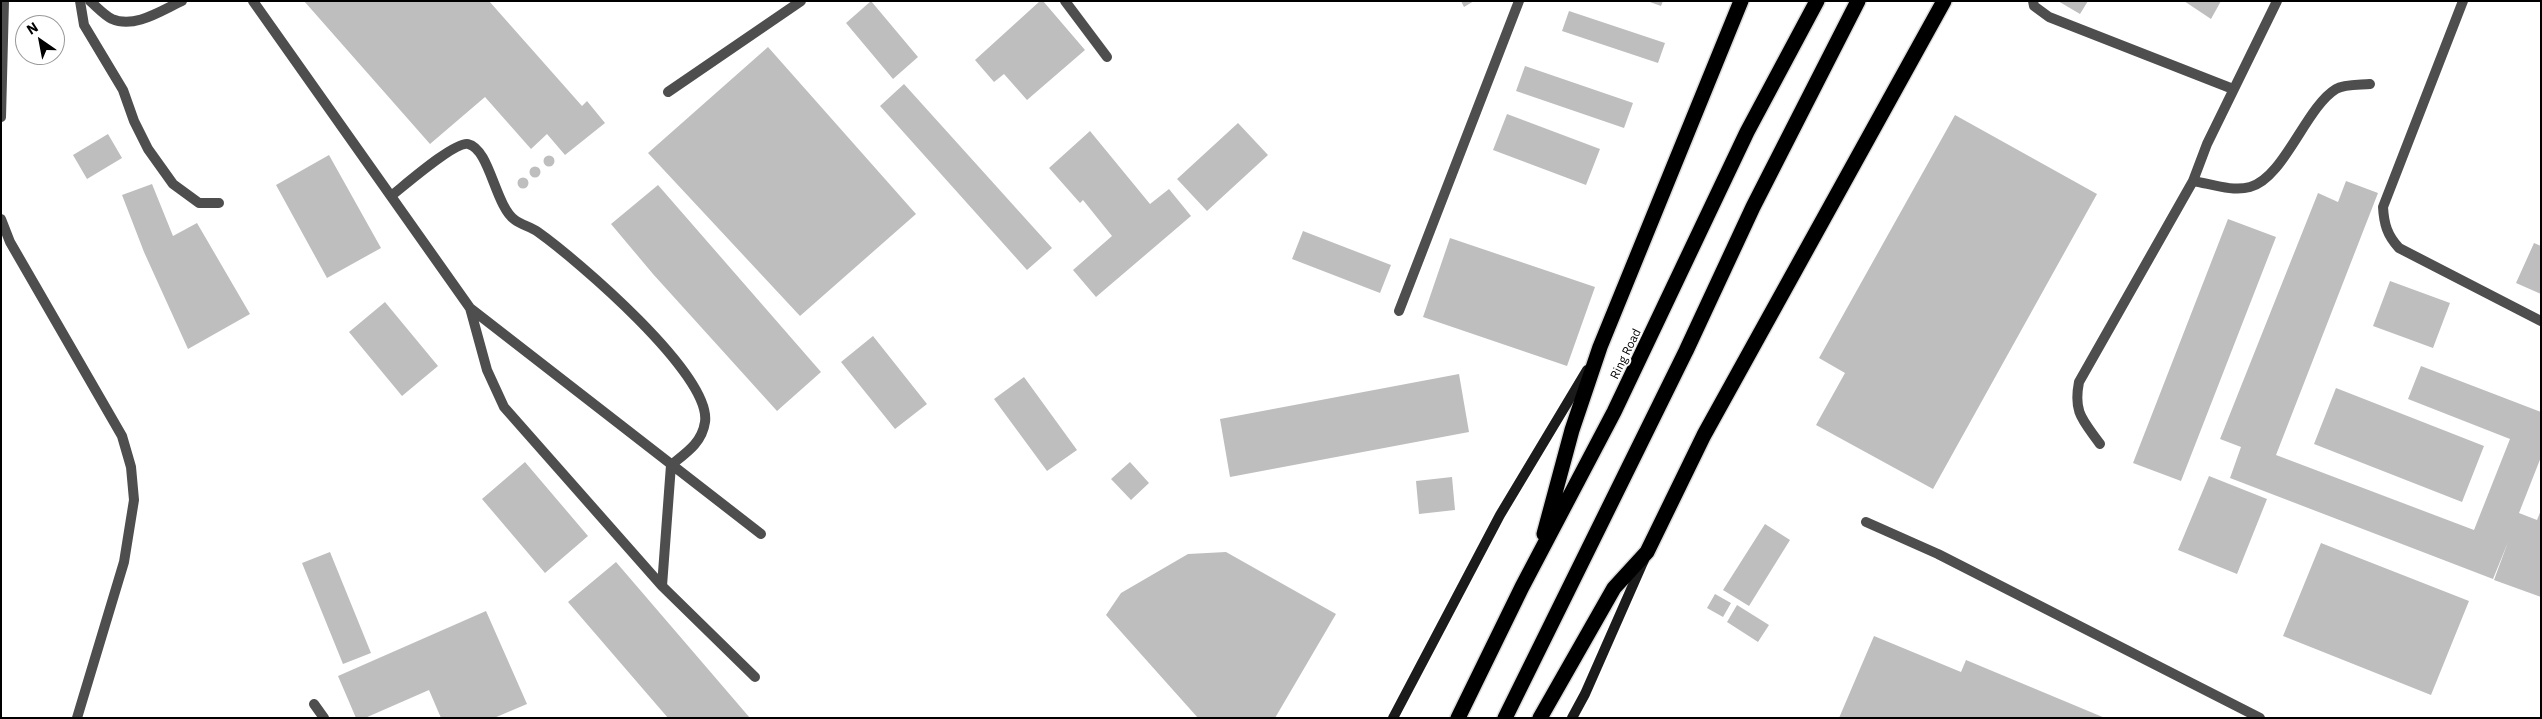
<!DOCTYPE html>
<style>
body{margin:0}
#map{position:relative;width:2542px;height:719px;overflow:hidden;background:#fff;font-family:"IBM Plex Sans",sans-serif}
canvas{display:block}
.frame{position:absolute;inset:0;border:2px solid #000;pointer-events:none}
.north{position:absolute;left:15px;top:15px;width:50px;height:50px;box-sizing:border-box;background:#fff;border:1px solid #999;border-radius:50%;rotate:327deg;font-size:14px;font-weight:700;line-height:20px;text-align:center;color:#000}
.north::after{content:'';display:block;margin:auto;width:18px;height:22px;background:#000;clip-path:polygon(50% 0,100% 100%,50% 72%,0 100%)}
</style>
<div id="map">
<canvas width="2542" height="719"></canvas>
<div class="frame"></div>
<div class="north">N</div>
</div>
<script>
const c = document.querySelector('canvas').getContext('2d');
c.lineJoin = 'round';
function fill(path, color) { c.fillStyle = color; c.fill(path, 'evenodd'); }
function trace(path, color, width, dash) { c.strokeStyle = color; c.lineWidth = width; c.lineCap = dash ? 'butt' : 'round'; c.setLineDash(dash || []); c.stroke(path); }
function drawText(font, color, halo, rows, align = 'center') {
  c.font = font + ' "IBM Plex Sans",sans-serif'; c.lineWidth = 4; c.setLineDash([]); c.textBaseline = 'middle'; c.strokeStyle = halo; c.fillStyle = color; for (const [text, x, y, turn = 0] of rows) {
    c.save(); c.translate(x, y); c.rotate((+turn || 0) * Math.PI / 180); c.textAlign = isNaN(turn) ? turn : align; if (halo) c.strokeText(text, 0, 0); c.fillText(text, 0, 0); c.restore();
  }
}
fill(new Path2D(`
 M304 1H489L582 106 587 101 605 123 565 155 547 134 531 149 485 97 430 144Z
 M871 1 918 57 893 79 846 23Z
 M1040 1H1043L1085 50 1027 100 1004 74 994 82 975 60Z
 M1461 1H1474L1464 7Z
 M1647 1H1663L1661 6Z
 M2058 1H2088L2080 14Z
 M2184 1H2221L2211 19Z
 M1569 11 1665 43 1658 63 1562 31Z
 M768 47 916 214 800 316 648 153Z
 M1525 66 1633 103 1624 128 1516 91Z
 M904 84 1052 248 1027 270 880 106Z
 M1507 114 1600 149 1586 185 1493 150Z
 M1955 115 2097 194 1933 489 1816 425 1845 373 1819 358Z
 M1238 123 1268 155 1207 211 1177 179Z
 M1090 131 1150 204 1169 189 1191 216 1096 297 1073 270 1112 236 1083 200 1080 203 1049 168Z
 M108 134 122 158 87 179 73 155Z
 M329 155 381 248 327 278 276 185Z
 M543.5 161a5.5 5.5 0 1 1 11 0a5.5 5.5 0 1 1-11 0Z
 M529.5 172a5.5 5.5 0 1 1 11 0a5.5 5.5 0 1 1-11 0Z
 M517.5 183a5.5 5.5 0 1 1 11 0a5.5 5.5 0 1 1-11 0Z
 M2346 181 2378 193 2276 455 2474 530 2510 439 2408 399 2421 366 2541 412V457L2519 513 2537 520 2541 510V597L2494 580 2508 542 2493 579 2230 478 2241 447 2220 439 2318 193 2338 202Z
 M152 184 173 236 197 223 250 314 188 349 144 252 122 195Z
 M658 185 821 372 777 411 653 274 611 224Z
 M2228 219 2276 237 2181 481 2133 463Z
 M1303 231 1391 265 1380 293 1292 259Z
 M1450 238 1595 287 1567 366 1423 317Z
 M2534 243 2541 246V294L2516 283Z
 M2390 281 2450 303 2433 348 2373 326Z
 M385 302 438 366 402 396 349 332Z
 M873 336 927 404 895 429 841 362Z
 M1459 374 1469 432 1230 477 1220 419Z
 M1024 377 1077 450 1047 471 994 399Z
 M2336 388 2484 446 2462 502 2314 444Z
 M525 462 588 536 545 573 482 499Z
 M1130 462 1149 483 1131 500 1111 479Z
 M2209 476 2267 499 2237 574 2178 550Z
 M1452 477 1455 510 1419 514 1416 481Z
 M1765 524 1790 540 1749 606 1723 590Z
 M2321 543 2469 601 2431 695 2283 636Z
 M330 552 371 653 343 664 302 563Z
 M1226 552 1336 614 1275 718H1198L1106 615 1121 593 1188 554Z
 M616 562 750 718H668L568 602Z
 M1715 594 1731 603 1723 617 1707 608Z
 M1737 605 1769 625 1758 642 1727 622Z
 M486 611 527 704 494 718H441L429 690 365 718H356L338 676Z
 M1874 636 1961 672 1966 660 2105 718H1839Z`), '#bebebe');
const highway = new Path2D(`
 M1544 534 1572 430 1600 347 1741 1
 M1458 718 1522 587 1614 412 1747 132 1817 1
 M1505 718 1686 351 1753 207 1858 1
 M1540 718 1614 588 1647 552 1704 435 1944 1`);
trace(highway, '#dbdbdb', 18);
trace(new Path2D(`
 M80 1 84 25 123 90 134 121 148 149 173 184 199 203H219
 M1065 1 1107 57
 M2033 1 2034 6 2049 17 2233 89
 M2193 181C2211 184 2233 192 2250 187 2284 178 2306 107 2336 89 2344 84 2360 85 2370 84
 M1399 311 1519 1
 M2100 444C2083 420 2073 413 2079 382L2193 181 2207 144 2277 1
 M314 704 324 718`), '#4e4e4e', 10);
trace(new Path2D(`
 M90 1C97 7 104 15 112 19 135 29 162 10 182 1
 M253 1 470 308 761 534
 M2463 1 2383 207C2384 224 2387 235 2399 248L2541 321
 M668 92 801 1
 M1 117 4 1
 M391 196C404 186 455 141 468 144 490 149 495 206 515 220 522 225 531 227 538 232 576 259 712 375 705 422 702 443 686 453 671 465L662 586
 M1 219 10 242 122 436 131 467 134 500 124 562 77 718
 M470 308 487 370 504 407 662 586 755 677
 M1866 522 1938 554 2260 718`), '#4e4e4e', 10);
trace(new Path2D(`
 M1393 718 1500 515 1587 370
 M1572 718 1585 694 1644 560`), '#1b1b1b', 10);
trace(highway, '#000', 15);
drawText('12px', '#000', '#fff', [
 ["Ring Road",1626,354,-64]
]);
</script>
